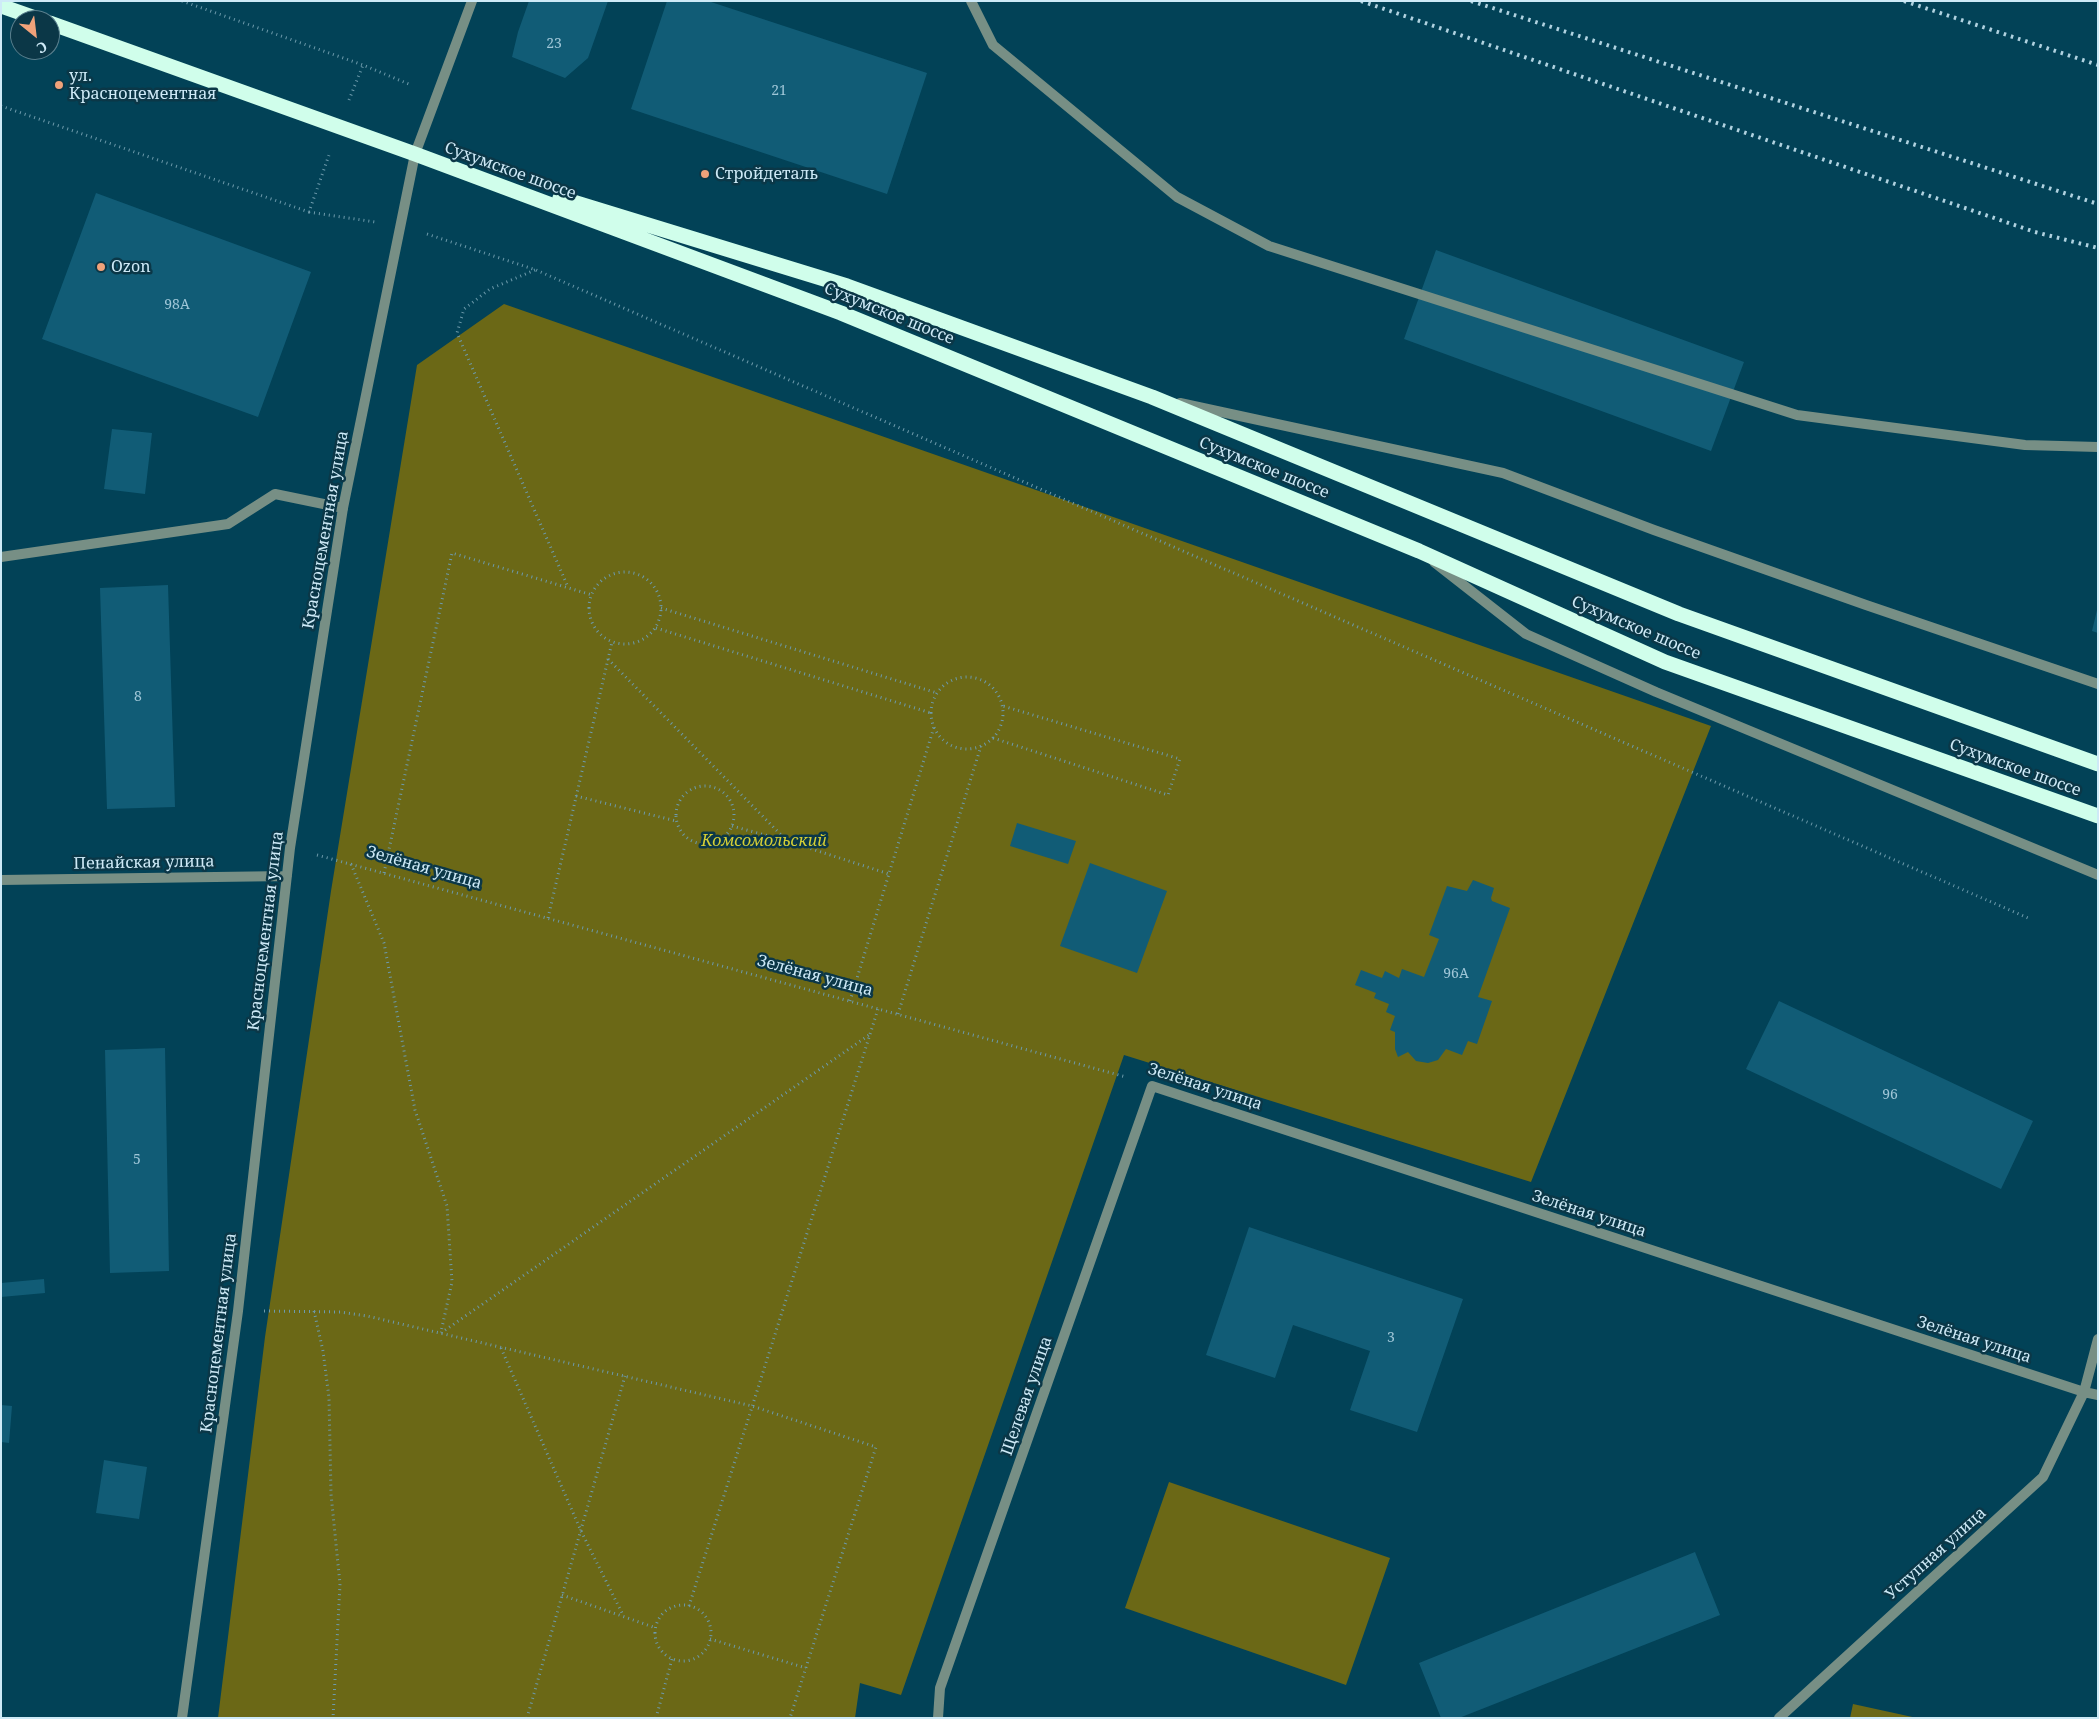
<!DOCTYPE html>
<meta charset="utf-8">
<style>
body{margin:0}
#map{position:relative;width:2099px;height:1719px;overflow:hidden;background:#024257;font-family:"Noto Serif",serif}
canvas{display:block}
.frame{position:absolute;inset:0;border:2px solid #ceeaf7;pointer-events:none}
.north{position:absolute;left:10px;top:10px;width:50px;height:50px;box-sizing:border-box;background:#0b3747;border:1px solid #597f8d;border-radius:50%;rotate:151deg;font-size:14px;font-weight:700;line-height:20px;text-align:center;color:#ceeaf7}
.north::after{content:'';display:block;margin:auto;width:18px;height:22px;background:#f0a27a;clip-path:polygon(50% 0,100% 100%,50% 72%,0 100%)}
</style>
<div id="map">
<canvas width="2099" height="1719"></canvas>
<div class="frame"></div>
<div class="north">С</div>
</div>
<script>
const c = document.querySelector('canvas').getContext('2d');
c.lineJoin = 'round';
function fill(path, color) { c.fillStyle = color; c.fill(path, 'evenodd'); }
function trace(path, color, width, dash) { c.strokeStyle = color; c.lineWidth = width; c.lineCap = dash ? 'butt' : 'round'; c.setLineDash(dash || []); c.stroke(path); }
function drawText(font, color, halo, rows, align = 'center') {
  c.font = font + ' "Noto Serif",serif'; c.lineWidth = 5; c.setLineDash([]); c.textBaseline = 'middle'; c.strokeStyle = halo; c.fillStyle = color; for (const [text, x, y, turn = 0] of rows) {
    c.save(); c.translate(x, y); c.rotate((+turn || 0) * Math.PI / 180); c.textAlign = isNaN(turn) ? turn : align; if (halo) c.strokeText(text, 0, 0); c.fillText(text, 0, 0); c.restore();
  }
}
fill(new Path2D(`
 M504 304 1711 726 1531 1182 1124 1055 901 1695 860 1683 855 1718H218L265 1337 331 891 417 365Z
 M1169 1482 1390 1558 1346 1685 1125 1608Z
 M1853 1704 1917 1718H1850Z`), '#6b6816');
fill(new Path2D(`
 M529 1H608L588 58 565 78 512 57 518 32Z
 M667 1H708L927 73 887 194 631 109Z
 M96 193 311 272 258 417 42 339Z
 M1436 250 1744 362 1711 451 1404 339Z
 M112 429 152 433 145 494 104 489Z
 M168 585 175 807 107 809 100 588Z
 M2097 610H2098V633L2092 631Z
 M1017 823 1076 841 1068 864 1010 846Z
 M1090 863 1167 891 1137 973 1060 946Z
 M1473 880 1494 888 1491 898 1492 901 1510 908 1478 997 1492 1001 1477 1044 1468 1041 1462 1055 1446 1049 1438 1060 1428 1063 1416 1061 1408 1052 1398 1057 1395 1049V1032L1390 1030 1395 1016 1386 1012 1389 1004 1374 998 1376 993 1355 985 1361 970 1382 978 1385 971 1399 978 1402 969 1424 977 1439 939 1429 935 1447 886 1467 891Z
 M1779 1001 2033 1121 2001 1189 1746 1069Z
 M165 1048 169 1271 110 1273 105 1050Z
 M1249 1227 1463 1299 1417 1432 1350 1410 1370 1351 1293 1325 1275 1378 1206 1355Z
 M44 1279 45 1293 1 1297V1283Z
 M1 1405 12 1406 9 1443 1 1442Z
 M104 1460 147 1467 139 1519 96 1513Z
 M1695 1552 1720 1615 1459 1718H1441L1419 1663Z`), '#115c76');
trace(new Path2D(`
 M182 1 363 65 411 85
 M349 100 363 65
 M1 106 309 212 329 155
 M309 212 375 222
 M427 234 536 270 2028 918
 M535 270 490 289 464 309 457 333 568 587
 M589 608a36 36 0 1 1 72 0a36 36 0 1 1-72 0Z
 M661 608 937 693
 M656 628 931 713
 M608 659 787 841 889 874
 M931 713a36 36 0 1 1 72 0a36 36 0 1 1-72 0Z
 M993 738 1168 795 1180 759 1003 706
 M676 815a29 29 0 1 1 58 0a29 29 0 1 1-58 0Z
 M576 796 676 821
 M732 826 787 841
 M317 855 1126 1077
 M351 864 384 943 415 1110 447 1206 452 1282 441 1332
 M384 873 452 553 592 595
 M548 918 612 642
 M850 1001 934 727
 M898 1014 981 746
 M264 1311 340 1312 367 1316 752 1406 876 1447 790 1718
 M314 1311 323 1351 329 1398 331 1494 340 1584 333 1718
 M441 1333 869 1035
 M501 1348 581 1531 623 1615
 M562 1595 656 1628
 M655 1633a28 28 0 1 1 56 0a28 28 0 1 1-56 0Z
 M689 1606 878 1009
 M710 1639 806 1668
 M527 1718 625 1376
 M656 1718 672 1659`), '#6d9aab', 3, [1, 4]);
trace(new Path2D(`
 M971 1 993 45 1177 197 1269 246 1797 415 2025 445 2098 447
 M415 154 472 1
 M1 557 228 524 275 494 343 508`), '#778f85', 10);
trace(new Path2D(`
 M1180 403 1503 473 1654 530 1866 605 2098 684
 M1434 562 1526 634 1656 692 2098 875
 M1 880 287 876
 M182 1718 238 1311 290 848 343 508 415 154
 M938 1718 940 1688 1152 1086 2084 1392 2098 1395
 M1779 1718 2043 1477 2084 1392 2098 1339`), '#778f85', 10);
trace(new Path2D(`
 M1 6 41 20
 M50 23 415 154 841 313 1419 551 1665 662 2098 816
 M560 198 847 286 1152 397 1679 614 2098 764`), '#d0feeb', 15);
trace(new Path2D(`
 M1361 1 2035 232 2098 248
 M1471 1 2098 204
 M1904 1 2098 65`), '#b0d2e0', 4, [2.5, 5]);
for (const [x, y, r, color] of [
 [59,85,5,"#f0a27a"],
 [705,174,5,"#f0a27a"],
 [101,267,5,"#f0a27a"]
]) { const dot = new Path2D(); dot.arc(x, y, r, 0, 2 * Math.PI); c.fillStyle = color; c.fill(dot); trace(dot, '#0b3747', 2); }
drawText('14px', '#9fc6d7', null, [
 ["23",554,44],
 ["21",779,91],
 ["98А",177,305],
 ["8",138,697],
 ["96А",1456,974],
 ["96",1890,1095],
 ["5",137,1160],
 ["3",1391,1338]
]);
drawText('16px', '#ceeaf7', '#0b3747', [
 ["ул.",69,76],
 ["Красноцементная",69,94],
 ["Стройдеталь",715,174],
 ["Ozon",111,267]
], 'left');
drawText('16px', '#ceeaf7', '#0b3747', [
 ["Сухумское шоссе",510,171,20],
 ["Сухумское шоссе",889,314,22],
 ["Сухумское шоссе",1264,468,22],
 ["Красноцементная улица",326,530,-80],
 ["Сухумское шоссе",1636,628,23],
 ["Сухумское шоссе",2015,768,20],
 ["Пенайская улица",144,863,-1],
 ["Зелёная улица",424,868,16],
 ["Красноцементная улица",266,931,-83],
 ["Зелёная улица",815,976,15],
 ["Зелёная улица",1205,1087,18],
 ["Зелёная улица",1589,1214,18],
 ["Красноцементная улица",219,1333,-83],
 ["Зелёная улица",1974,1340,18],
 ["Щелевая улица",1027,1396,-71],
 ["Уступная улица",1936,1554,-42]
]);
drawText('italic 16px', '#d5cf36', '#0b3747', [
 ["Комсомольский",764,841]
]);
</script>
